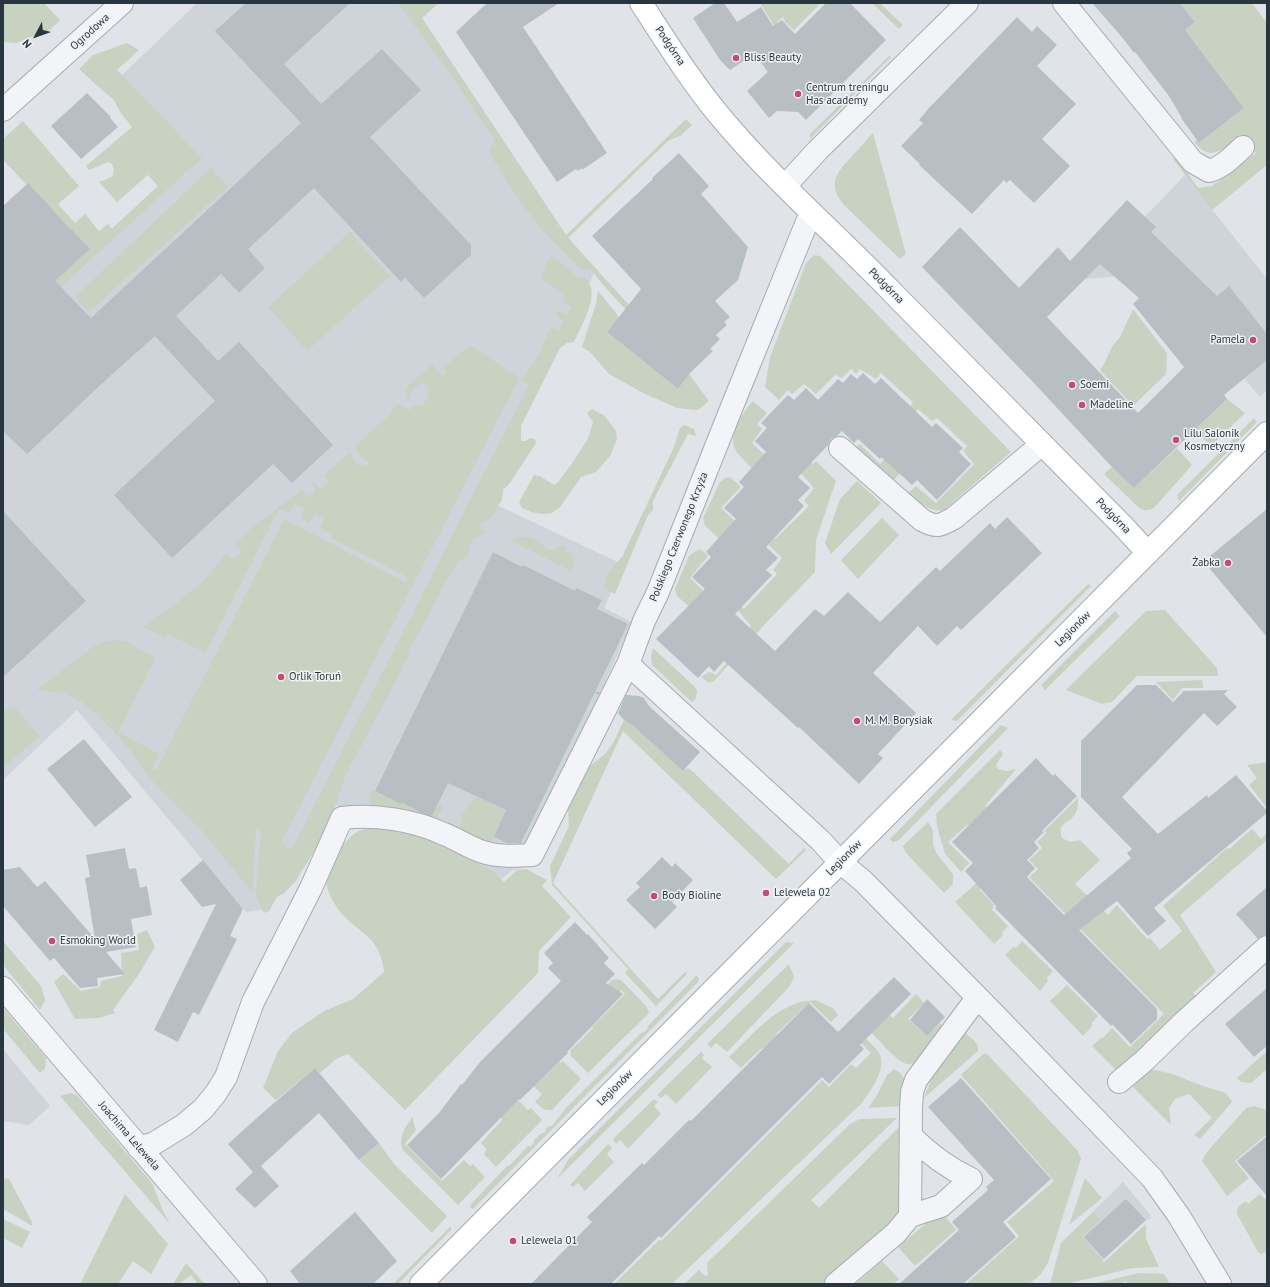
<!DOCTYPE html>
<meta charset="utf-8">
<style>
body{margin:0}
#map{position:relative;width:1270px;height:1287px;overflow:hidden;background:#e0e4e8;font-family:"PT Sans",sans-serif}
canvas{display:block}
.frame{position:absolute;inset:0;border:4px solid #29353f;pointer-events:none}
.north{position:absolute;left:16px;top:16px;width:40px;height:40px;-webkit-text-stroke:3px #eff3f6;paint-order:stroke;rotate:229deg;font-size:11px;font-weight:700;line-height:16px;text-align:center;color:#29353f}
.north::after{content:'';display:block;margin:auto;width:14px;height:18px;background:#29353f;clip-path:polygon(50% 0,100% 100%,50% 72%,0 100%)}
</style>
<div id="map">
<canvas width="1270" height="1287"></canvas>
<div class="frame"></div>
<div class="north">N</div>
</div>
<script>
const c = document.querySelector('canvas').getContext('2d');
c.lineJoin = 'round';
function fill(path, color) { c.fillStyle = color; c.fill(path, 'evenodd'); }
function trace(path, color, width, dash) { c.strokeStyle = color; c.lineWidth = width; c.lineCap = dash ? 'butt' : 'round'; c.setLineDash(dash || []); c.stroke(path); }
function drawText(font, color, halo, rows, align = 'center') {
  c.font = font + ' "PT Sans",sans-serif'; c.lineWidth = 3; c.setLineDash([]); c.textBaseline = 'middle'; c.strokeStyle = halo; c.fillStyle = color; for (const [text, x, y, turn = 0] of rows) {
    c.save(); c.translate(x, y); c.rotate((+turn || 0) * Math.PI / 180); c.textAlign = isNaN(turn) ? turn : align; if (halo) c.strokeText(text, 0, 0); c.fillText(text, 0, 0); c.restore();
  }
}
fill(new Path2D(`
 M197 3H412L566 235 596 269 482 498 624 565 604 608 632 622 526 857 528 866 511 871 502 879 494 871 418 835 327 802 262 910 246 912 77 710 3 780V328L189 158 117 80Z
 M1185 175 1267 279V390L1260 397 1200 326 1141 274 1085 279Z
 M3 1049 50 1106 29 1125 3 1121Z
 M1123 1182 1151 1216 1150 1219 1146 1220 1090 1271 1063 1241Z`), '#ced4da');
fill(new Path2D(`
 M3 3H44L60 20 50 30 16 43 3 42Z
 M398 3H439L422 18 566 235 686 119 692 125 680 136 669 140 568 238 679 360C648 332 617 303 591 270H582C566 254 549 239 535 221 517 199 504 176 489 152L494 140 446 68Z
 M760 3H821L794 30 785 22 783 17 777 22 778 24 775 27Z
 M872 3H880L903 25 899 29Z
 M1180 3H1252L1267 23V165L1212 210 1173 159 1176 157 1198 188 1212 186 1256 153 1242 135C1233 141 1217 157 1206 152 1201 150 1198 146 1194 142L1197 140 1199 143 1244 108 1185 30 1195 22Z
 M127 43 139 50 117 70 202 158 3 340V328L90 249C61 219 31 190 3 160V139L23 121 79 186 58 204 75 223 85 214 99 231 108 224 112 229 158 186 148 175 117 202 99 182 112 177 114 170 112 164 108 162 89 170 86 166 132 127 120 112 114 100 95 84 79 69 93 55Z
 M890 55 891 57 810 139V134Z
 M873 133 906 254 900 259 843 204C827 183 837 172 852 156 859 148 866 141 873 133Z
 M211 168 228 187 89 312 75 297Z
 M350 232 390 276 307 351 268 307Z
 M814 255 820 256 1011 452 944 510C929 513 920 502 908 493L916 486 936 503 974 464 963 451 967 446 937 418 932 421 918 409 912 415 908 411 913 402 881 373 876 379 860 369 856 374 851 369 842 378 835 375 816 394 804 384 792 394 788 390 779 400 765 387 770 357 806 263Z
 M553 256 577 277H584C586 280 589 282 590 285 597 300 580 329 574 342L567 343 560 348 521 426V441H525L530 438 535 439 536 443 510 483 503 490 502 500 491 518 481 523 480 526 485 532 479 537H475L469 545V553L463 561 460 558 441 591 413 644H411L408 650 409 655 405 665 402 666 401 671 345 776 330 824 310 858 295 882 283 894 277 897 269 911 264 913 256 897 261 830 256 828 252 892 201 830 153 782 126 745 98 715 80 701 63 693 37 690 87 651 100 643 117 640 127 642 156 658 118 732 159 754 152 769 156 771 284 519 407 583V577L331 538 332 535 320 528 324 519 314 514 309 523 300 518 304 509 294 504 290 513 279 509 206 653 168 634 166 638 144 627 185 596 201 583 227 553 234 560 242 551 235 544 249 530 302 490 308 498 316 491 311 484 314 482 320 489 329 482 323 476 350 452 356 463 366 467 369 462 361 457 354 447 388 416 397 404 411 410 413 406H422C429 397 431 393 425 383L418 385 413 390 408 402 407 393 405 389 432 364 442 376 446 373 443 367 470 345 519 378 281 843 292 849 529 385 521 380 535 361 551 327 559 331 564 321 556 316 558 311 567 315 572 307 563 302 566 295 541 279C544 271 545 261 553 256Z
 M598 291 619 317 607 332 678 389 689 374 709 401 698 410 677 408 643 393 609 374 591 353 582 347 596 303Z
 M1133 309 1167 353 1166 374 1133 406 1100 370 1104 364 1113 345 1120 337Z
 M1227 399 1245 413 1211 446 1195 430Z
 M753 401 767 413 757 424 762 429 752 443 768 458 755 472C749 465 741 458 736 451 727 435 743 412 753 401Z
 M592 409 605 416 616 431 617 439 610 456 596 472 581 477 560 507 552 513 543 514 531 512 522 508 519 502 534 475 540 476 554 485C561 482 582 448 587 440 590 434 591 428 593 422L587 413Z
 M1254 418 1257 422 1179 501 1177 495Z
 M684 425 694 429 696 436 688 434 653 501V510L648 515 615 594 605 589C602 577 614 565 622 557L674 447 680 428Z
 M860 444 880 464 887 456 903 469 895 479 892 481 856 447Z
 M1177 448 1192 465 1154 508C1148 511 1143 511 1138 507L1104 474 1112 467 1121 475H1122L1134 488Z
 M810 461 813 464 816 461 836 481 816 540 815 572 767 622 714 681 709 683 701 677 709 672 716 675 745 642 742 639 751 626 736 608 739 605 744 609 777 574 773 570 782 558 765 541 770 534 775 539 809 506 804 501 814 488 799 471Z
 M730 477 741 487 721 508 738 524 722 541 705 526 703 518 720 482 725 478Z
 M857 481 881 503 831 554 825 543 840 499Z
 M882 518 899 535 858 579 841 560Z
 M519 537C523 538 529 537 532 538 546 543 547 559 562 545L565 548V552L571 553 574 563 570 571 512 541 513 539Z
 M699 549 703 551 708 556 690 578 706 593 691 608 677 596 675 589 689 556Z
 M1088 584 1091 586 957 721 951 720Z
 M1165 610 1217 668 1218 676H1137L1112 702 1102 704 1066 690 1146 611Z
 M1115 611 1120 616 1045 690 1041 685Z
 M653 648 694 686 697 691 696 698 692 702 652 665 651 656Z
 M1202 680 1203 688H1182L1173 700 1156 682Z
 M14 707 40 736 3 768V712Z
 M624 720 632 725 683 771 688 768 691 770 789 864 804 848 806 850 776 879 623 731 553 883 658 999 685 972 687 974 656 1006 625 973 628 969 552 885 550 866 569 826 568 809 590 766 605 754 613 743Z
 M1001 725 1008 728 899 840 893 842 890 839Z
 M438 728 409 806 431 817 439 803 443 805 442 810 434 820 384 813 372 805 369 802 370 794 372 789 401 804Z
 M1000 750 1003 754 996 765 998 769 1006 771 1016 769 985 806 988 808 972 825H967L948 842 969 863 961 872 945 854 937 826 936 814Z
 M1267 762V808L1249 785 1257 778 1247 765Z
 M480 798 501 808 505 813 494 837 488 845 466 838C464 835 462 832 461 829 457 818 468 806 474 799Z
 M1078 798C1078 803 1078 810 1075 814 1068 826 1057 820 1062 838L1070 842 1080 840 1100 860 1075 884 1108 915 1117 905 1147 939 1150 938 1160 950 1182 931 1163 906 1227 848 1229 849 1252 829 1261 839 1267 833V840L1180 915 1216 972 1193 993 1201 1003 1118 1072 1092 1046 1102 1037 1103 1038 1112 1028 1130 1047 1164 1014 1029 877 1038 869 1029 860 1042 848 1037 842 1046 833 1044 831Z
 M928 822 933 830V844L937 854 953 874V884L944 893 906 853 903 846 906 843Z
 M397 827 418 835 494 871 504 882 517 870 526 869 547 880 542 886 571 917 539 951 538 973 405 1110 348 1054 336 1059 320 1073 315 1068 276 1100 263 1088 278 1051 292 1033 324 1011 353 999 384 972C383 961 379 950 372 941 363 931 351 924 342 914 326 895 318 871 337 851 343 845 350 836 357 832 368 826 384 828 397 827Z
 M979 881 984 886 980 890 994 905 992 910 1008 926 1002 933 1003 935 994 944 955 902Z
 M147 930 155 947 139 974 113 1010 115 1013 99 1018 75 1019 54 982 63 974 81 991 100 987 101 981 122 976 121 953 139 950 137 934Z
 M3 941 41 986 45 1000 40 1010 3 965Z
 M1022 941 1053 971 1047 978 1048 981 1040 991 1005 955 1014 946 1016 948Z
 M786 942 794 943 557 1179 568 1160Z
 M789 964C792 976 798 973 789 987L727 1052 716 1043 711 1048 707 1044Z
 M697 975 699 980 697 983 473 1209 470 1208 471 1204 507 1166H509L528 1146 530 1147 534 1143V1140L542 1133H544L546 1131 545 1130 549 1126H552L566 1108 640 1034 647 1030 648 1026Z
 M616 979 621 980 644 1004 647 1007 649 1013 588 1073 570 1055 571 1053 570 1051 593 1028 592 1027 625 994 622 990 617 994 608 984 612 980Z
 M1067 985 1098 1016 1091 1024 1092 1026 1083 1036 1050 1001Z
 M916 994 924 1003 908 1019 927 1036 940 1023 943 1027 919 1060C915 1062 912 1065 907 1064 895 1062 866 1025 856 1015L872 999 893 1018Z
 M815 1000 833 1008 838 1015 831 1022 810 1002 776 1034 780 1037 765 1051 762 1048 741 1068 729 1057C750 1037 771 1011 800 1002 804 1001 810 1001 815 1000Z
 M3 1008 46 1058 45 1068 41 1072H39L3 1029Z
 M845 1027H852C860 1034 870 1041 877 1050 890 1065 871 1090 862 1103L672 1284H614L659 1240 661 1241 822 1080 829 1087 851 1064 856 1068 871 1053Z
 M965 1033C971 1038 979 1042 978 1051L924 1098 934 1072Z
 M1267 1051V1069L1251 1083 1241 1082 1237 1078Z
 M701 1052 704 1055 702 1058 712 1067 676 1104 666 1094 661 1098 657 1095Z
 M985 1053 988 1055 1078 1151 1081 1159 1048 1263 1041 1274 1029 1284H966L1019 1236 1007 1222 1054 1181 961 1075 982 1055Z
 M563 1061 581 1079 552 1110H546L542 1108 535 1102 542 1094 531 1084 542 1074 545 1076 559 1062 560 1063Z
 M1146 1068 1173 1074 1200 1085 1226 1093 1232 1102 1200 1139 1194 1135 1212 1118 1189 1094 1175 1099 1169 1108 1171 1125 1132 1086 1133 1079Z
 M894 1069 899 1072 906 1080 900 1106 868 1108 877 1095 887 1075Z
 M70 1093 77 1095 152 1183 163 1211 170 1224 60 1096Z
 M654 1099 658 1102 654 1106 661 1114 628 1149 620 1140 616 1144 613 1139Z
 M518 1100 528 1110 531 1108 542 1120 496 1167 484 1154 487 1150 481 1143 502 1120 500 1117Z
 M1254 1106 1267 1110V1134L1235 1161 1249 1178 1227 1196 1202 1161 1206 1153 1246 1108Z
 M412 1117 416 1130 405 1144 442 1181 464 1160 470 1166 473 1164 485 1177 458 1205 402 1149C398 1137 406 1127 412 1117Z
 M897 1118 811 1200 819 1208 905 1121 903 1207 887 1230 823 1284H684L699 1270 705 1276 708 1275 707 1263 850 1124 860 1119Z
 M379 1143 394 1164 447 1216 432 1233 359 1160Z
 M608 1144 612 1148 607 1154 614 1162 585 1191 578 1183 573 1187 570 1185Z
 M5 1178 9 1179 32 1222V1226L3 1209V1184Z
 M1085 1178 1102 1198 1069 1225Z
 M125 1194 168 1244 151 1274 133 1261 118 1284H80Z
 M1260 1194 1267 1201V1252L1261 1254 1258 1252 1237 1214C1236 1207 1240 1205 1246 1201L1248 1204Z
 M941 1211 956 1230 915 1266 898 1247Z
 M1094 1212 1100 1220 1082 1237 1104 1262 1146 1224V1239L1159 1267 1133 1268 1066 1284H1050L1061 1243Z
 M3 1219 30 1232 22 1248 3 1238Z
 M451 1226V1230L398 1284H393Z
 M882 1261 899 1279 893 1284H856Z
 M186 1263 205 1284H198L191 1275 179 1284H173Z
 M1139 1273 1164 1274 1170 1284H1128L1126 1281 1120 1284H1092Z`), '#c8d2c1');
fill(new Path2D(`
 M246 3H350L284 64 321 104 382 49 421 90 370 137 471 245V255L424 298 405 278 401 282 314 188 248 249 265 268 239 293 221 274 176 316 218 361 239 342 333 445 292 483 273 464 172 558 114 495 215 401 155 336 109 377 27 454 3 431V206L28 183 71 230H72L90 249 55 281 91 318 301 123 215 31Z
 M487 3H559L523 27 607 153 582 170V168L578 171 576 169 557 182 456 32Z
 M715 3H724L737 22 761 7 773 26 782 20 795 34 826 3H850L886 40 806 120 798 112 777 111 769 118 747 91 768 72 754 54 730 70 720 60 693 18Z
 M1092 3H1180L1195 22 1185 30 1244 108 1199 143 1181 118H1182L1169 96 1135 52 1134 53 1121 36Z
 M1017 17 1032 32 1037 26 1057 45 1037 66 1076 104 1042 139 1070 166 1034 203 1010 180 1006 183 1004 180 972 214 919 165 920 164 901 146 923 123 919 120 929 108Z
 M87 93 111 117 110 118 118 127 81 159 51 126Z
 M679 153 709 186 701 194 748 247 738 280 715 301 730 317 724 322 727 325 716 335 720 339 710 349 713 351 690 373 678 389 607 332 641 289 592 236 653 179 652 178Z
 M1127 200 1156 227 1151 232 1217 296 1229 286 1267 334V360L1224 395 1227 399 1134 488 1112 467 1032 381 922 267 960 227 1019 288 1058 247 1070 261ZM1100 264 1139 298 1133 304 1184 367 1138 413 1047 317Z
 M863 373 875 384 881 378 932 427 936 423 963 448 959 452 971 464 937 500 917 480 912 485 881 457 880 459 858 439 854 443 842 431 837 436 831 439 828 445 798 477 810 488 798 500 804 506 766 547 778 558 766 570 772 575 735 614 775 651 815 609 824 616 848 592 880 622 936 567 940 571 990 523 995 529 1007 517 1042 553 961 630 957 626 937 646 918 626 873 673 916 713 878 754 883 758 859 784 799 727 798 728 724 661 714 672 709 666 698 678 656 639 705 589 692 577 711 557 706 552 736 519 724 508 744 487 739 482 766 452 755 441 767 428 761 423 788 395 794 400 806 388 818 400 838 379 843 383 851 374 857 379Z
 M1267 509V637L1210 569V556Z
 M3 511 86 601 3 677Z
 M493 552 522 567 523 565 575 591 576 588 602 600 597 609 628 624 595 692H600L598 695 595 692 521 843H507L494 837 506 810 448 783 432 816 422 813 401 802V804L375 791Z
 M1137 685H1156L1173 702 1183 692 1182 691 1228 690 1224 694 1237 707 1217 726 1204 713 1122 797 1158 834 1207 795 1208 798 1236 775 1267 811V813L1154 908 1166 921 1148 936 1117 901 1079 930 1157 1009V1019L1131 1044 1112 1024 1111 1026 995 908 997 907 965 871 973 863 952 842 1036 758 1053 776 1055 774 1077 796 1042 831 1044 832 1034 842 1039 848 1027 860 1035 868 1027 877 1064 915 1131 858 1127 853 1132 849 1081 797V741Z
 M626 695 639 696 644 698 649 706 700 752 683 771 632 725 624 720 618 713Z
 M84 739 132 797 95 827 47 769Z
 M125 848 129 869 136 868 140 888 147 886 152 915 131 919 136 947 106 952 125 974 97 978 98 986 80 988 54 958 50 961 3 906V870L20 867 37 887 45 881 95 939 85 878 90 877 86 855Z
 M662 857 672 867 675 863 693 880 672 902 677 907 655 929 626 900 640 887 636 883Z
 M203 860 243 909 230 936 237 939 199 1015 193 1012 178 1042 154 1030 216 904 202 907 180 880Z
 M1267 887V935H1264L1258 939 1236 914Z
 M575 922 587 935 588 934 609 958 604 963 615 974 606 983 623 994 567 1052 568 1053 520 1100 519 1099 441 1179 407 1145 439 1113 461 1084 462 1085 480 1062 561 981 548 968 553 963 544 953Z
 M894 977 911 994 860 1045 864 1049 829 1084 822 1077 661 1238 659 1236 611 1284H531L592 1222 587 1217 642 1163 644 1165 689 1120 691 1121 809 1003 838 1032Z
 M1267 988V1046L1254 1057 1225 1024Z
 M927 999 945 1017 927 1036 910 1020Z
 M315 1068 379 1143 359 1160 319 1113 261 1166 279 1186 255 1208 235 1189 253 1172 228 1144 260 1115Z
 M961 1078 1051 1179 1003 1222 1016 1237 963 1284H899L959 1230 952 1222 988 1190 986 1187 994 1180 928 1107Z
 M1267 1136V1196L1237 1161Z
 M1126 1199 1146 1220 1104 1259 1084 1237Z
 M355 1212 397 1261 373 1284H300L290 1271Z`), '#b7bfc5');
const street = new Path2D(`
 M1064 3 1193 162 1209 171C1223 167 1232 157 1243 147
 M3 110 122 3
 M785 186 817 151 967 3
 M840 448 922 520C936 528 940 526 954 518L1042 444
 M628 664 821 841 840 862 863 881 995 1015 1152 1178 1179 1216 1220 1284
 M3 988 256 1284
 M1119 1082 1144 1061 1184 1022 1267 947
 M138 1147 153 1144 184 1125 203 1109 216 1093 226 1077 253 1002 311 888 342 818C375 814 414 820 444 834 457 839 470 848 483 852 499 857 516 856 532 855L628 664 644 621 658 592 733 404 811 212
 M910 1216 941 1206 971 1179C948 1168 929 1154 911 1136
 M836 1284 896 1233 910 1216 911 1108 912 1092 916 1080 977 998`);
const secondary = new Path2D(`
 M641 3C666 41 690 80 719 115 771 178 834 232 891 291 968 369 1045 447 1122 525L1148 553
 M421 1284 1267 433`);
trace(street, '#a5acb2', 24);
trace(secondary, '#a5acb2', 24);
trace(street, '#f2f4f7', 22);
trace(secondary, '#fff', 22);
for (const [x, y, r, color] of [
 [736,58,4,"#c84973"],
 [798,94,4,"#c84973"],
 [1253,340,4,"#c84973"],
 [1072,385,4,"#c84973"],
 [1082,405,4,"#c84973"],
 [1176,440,4,"#c84973"],
 [1228,563,4,"#c84973"],
 [281,677,4,"#c84973"],
 [857,721,4,"#c84973"],
 [766,893,4,"#c84973"],
 [654,896,4,"#c84973"],
 [52,941,4,"#c84973"],
 [513,1241,4,"#c84973"]
]) { const dot = new Path2D(); dot.arc(x, y, r, 0, 2 * Math.PI); c.fillStyle = color; c.fill(dot); trace(dot, '#eff3f6', 1.5); }
drawText('11px', '#29353f', '#eff3f6', [
 ["Ogrodowa",90,32,-42],
 ["Podgórna",670,46,56],
 ["Podgórna",886,286,45],
 ["Podgórna",1113,516,46],
 ["Polskiego Czerwonego Krzyża",679,537,-68],
 ["Legionów",1073,629,-45],
 ["Legionów",844,858,-45],
 ["Legionów",615,1088,-45],
 ["Joachima Lelewela",129,1136,49]
]);
drawText('11px', '#29353f', '#eff3f6', [
 ["Bliss Beauty",744,58],
 ["Centrum treningu",806,88],
 ["Has academy",806,101],
 ["Pamela",1245,340,"right"],
 ["Soemi",1080,385],
 ["Madeline",1090,405],
 ["Lilu Salonik",1184,434],
 ["Kosmetyczny",1184,447],
 ["Żabka",1220,563,"right"],
 ["Orlik Toruń",289,677],
 ["M. M. Borysiak",865,721],
 ["Lelewela 02",774,893],
 ["Body Bioline",662,896],
 ["Esmoking World",60,941],
 ["Lelewela 01",521,1241]
], 'left');
</script>
